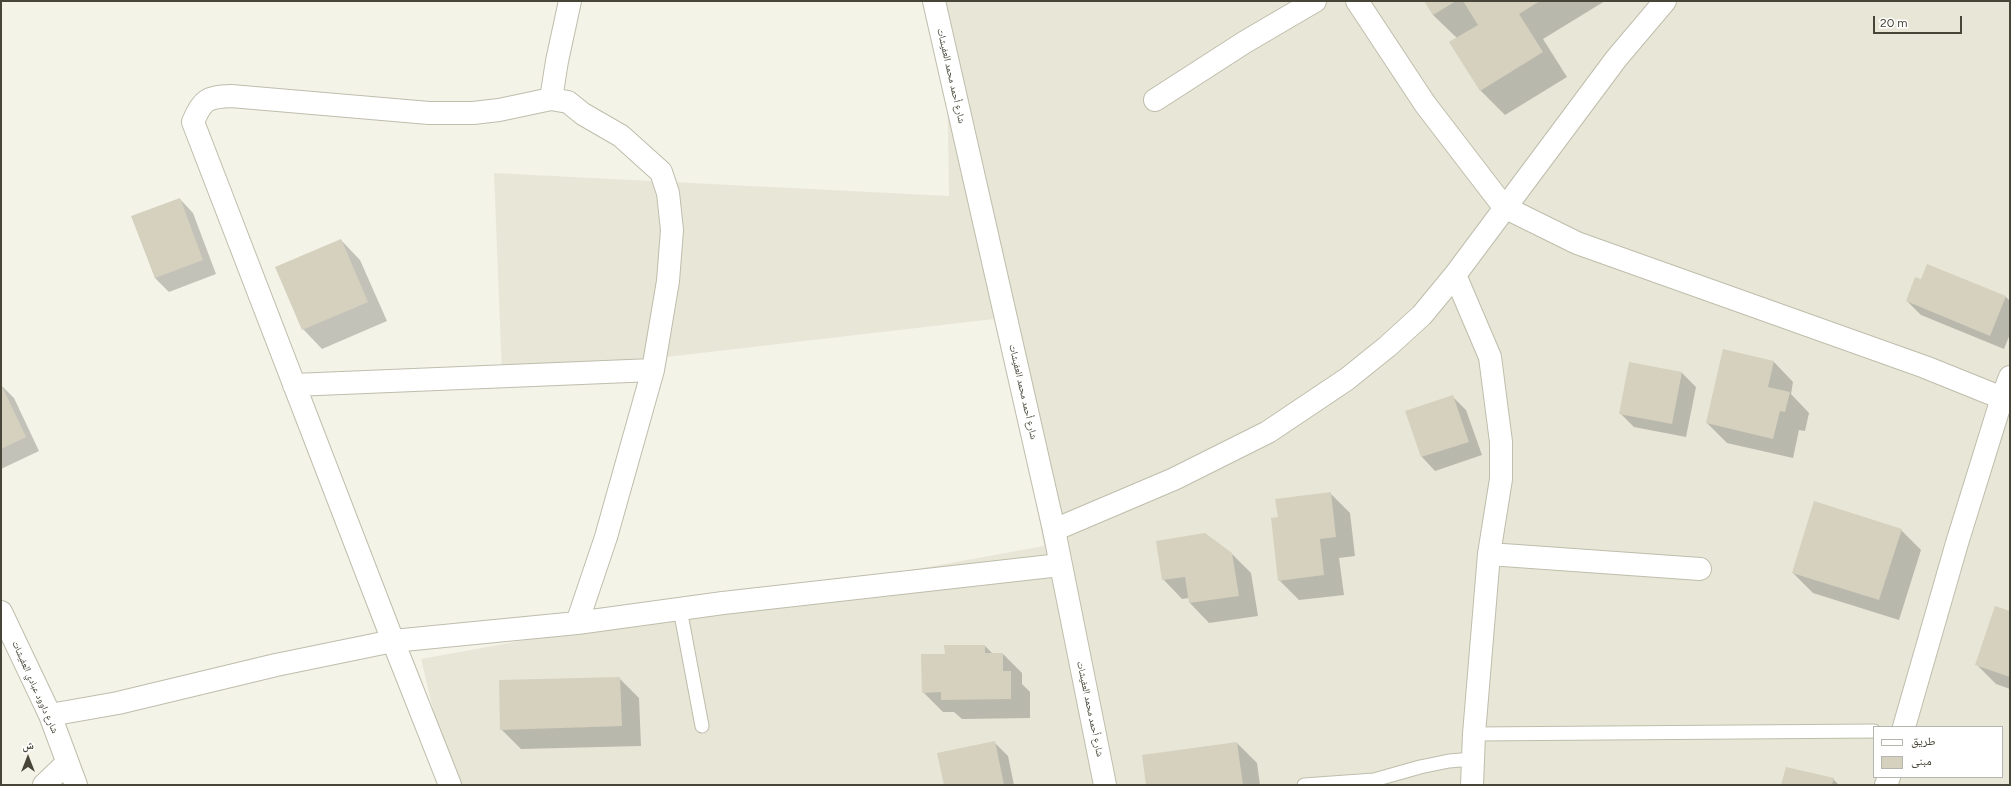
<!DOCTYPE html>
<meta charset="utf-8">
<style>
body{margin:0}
#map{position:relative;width:2011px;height:786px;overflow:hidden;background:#f4f3e8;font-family:Figtree,"Noto Naskh Arabic",sans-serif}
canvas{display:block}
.frame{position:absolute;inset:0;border:2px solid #474537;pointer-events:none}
.legend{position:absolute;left:1873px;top:726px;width:130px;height:52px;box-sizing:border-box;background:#fff;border:1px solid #b5b5af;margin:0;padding:5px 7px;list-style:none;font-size:12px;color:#474537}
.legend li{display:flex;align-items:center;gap:8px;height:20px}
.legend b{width:20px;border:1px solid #b5b5af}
.north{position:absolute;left:8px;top:738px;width:40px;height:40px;-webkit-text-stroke:3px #fff;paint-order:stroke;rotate:0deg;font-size:11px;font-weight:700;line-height:16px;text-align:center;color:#474537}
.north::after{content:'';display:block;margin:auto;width:14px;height:18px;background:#474537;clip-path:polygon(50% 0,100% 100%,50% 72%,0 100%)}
.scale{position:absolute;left:1873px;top:16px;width:89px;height:18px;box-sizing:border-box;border:2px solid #474537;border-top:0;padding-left:5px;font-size:12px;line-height:14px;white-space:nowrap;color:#474537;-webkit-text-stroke:3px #fff;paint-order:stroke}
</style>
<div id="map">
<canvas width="2011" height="786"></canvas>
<div class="frame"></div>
<ul class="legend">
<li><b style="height:5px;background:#fff"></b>طريق</li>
<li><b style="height:11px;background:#d5d1be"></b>مبنى</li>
</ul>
<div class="north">ش</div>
<div class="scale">20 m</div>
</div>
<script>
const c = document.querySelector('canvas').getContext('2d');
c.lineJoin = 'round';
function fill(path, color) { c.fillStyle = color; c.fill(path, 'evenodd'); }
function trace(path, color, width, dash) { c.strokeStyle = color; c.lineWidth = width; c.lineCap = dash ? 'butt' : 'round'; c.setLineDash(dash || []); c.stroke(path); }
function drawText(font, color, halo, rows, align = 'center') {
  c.font = font + ' Figtree,"Noto Naskh Arabic",sans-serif'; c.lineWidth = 3.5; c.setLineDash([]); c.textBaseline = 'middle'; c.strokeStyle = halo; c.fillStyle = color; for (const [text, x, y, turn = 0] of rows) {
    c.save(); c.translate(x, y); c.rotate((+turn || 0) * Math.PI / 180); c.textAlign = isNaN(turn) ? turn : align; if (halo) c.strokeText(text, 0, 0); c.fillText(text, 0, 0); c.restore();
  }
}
fill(new Path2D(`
 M946 1H2010V785H451L421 659 1044 546 1003 318 502 376 494 173 949 196ZM1874 727H2002V777H1874Z`), '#e8e6d7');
fill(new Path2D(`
 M1425 1H1605L1543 39 1567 77 1505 115 1480 90 1457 38 1433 15Z
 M180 199 193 213 216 274 169 292 155 278 132 217Z
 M341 240 360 260 387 321 322 349 303 329Z
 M2006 297 2010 301V334L2004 349 1921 315 1907 301Z
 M1774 362 1793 382 1791 394 1809 413 1805 431 1799 430 1793 458 1727 443 1707 423Z
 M1630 363 1682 373 1696 387 1686 437 1634 427 1620 413Z
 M1 385 14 398 39 451 1 469Z
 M1452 396 1466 410 1482 455 1435 471 1422 457 1406 412Z
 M1330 493 1350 513 1355 556 1339 558 1344 595 1299 600 1279 580V517Z
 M1901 530 1921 550 1899 620 1813 593 1793 573Z
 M1231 553 1251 573 1258 616 1209 623 1190 603 1189 598 1182 599 1163 579Z
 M2010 613V689L1996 684 1976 664Z
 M985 646 993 654H1003L1022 673V684L1030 692V718L962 719 954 712H943L923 692 946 655Z
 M619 678 639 698 641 746 521 749 501 729Z
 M994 742 1008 756 1014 785H945Z
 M1237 743 1257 763 1260 785H1147Z
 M1833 779 1839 785H1782Z`), '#0003');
fill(new Path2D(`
 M1424 1H1456L1433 15Z
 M1463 1H1540L1519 14 1543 52 1480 91 1449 42 1478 25Z
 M180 198 203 260 155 278 131 216Z
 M341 239 368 302 302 330 275 267Z
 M1927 264 2006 296 1990 336 1906 301 1915 277 1921 279Z
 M1723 349 1774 361 1768 387 1790 392 1785 412 1780 411 1773 439 1706 423Z
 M1629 362 1682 372 1672 424 1619 414Z
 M1 384 26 437 1 449Z
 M1453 395 1469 442 1421 457 1405 411Z
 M1331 492 1336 537 1320 539 1324 575 1278 581 1271 518 1278 517 1275 499Z
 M1814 501 1902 529 1879 600 1792 573Z
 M1205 533 1232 553 1239 596 1189 603 1185 577 1162 580 1156 541Z
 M1995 606 2010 611V677L1975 665Z
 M944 645H985V653H1003V671H1011V699L941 700V692L922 693 921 654H945Z
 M620 677 622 726 500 730 499 680Z
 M995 741 1004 785H944L937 753Z
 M1237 742 1243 785H1146L1142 755Z
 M1786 767 1834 778 1832 785H1781Z`), '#d5d1be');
const service = new Path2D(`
 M680 609 702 726
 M1474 734 1874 731
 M1304 785 1374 780 1420 767 1449 761 1473 759`);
const minor = new Path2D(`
 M570 1 557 61 551 99 568 102 583 114 621 136 661 172 668 193 672 230 668 281 653 370 606 537 577 623
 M1357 1 1425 104 1504 207 1577 243 1925 367 2002 398 1957 543 1904 727
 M1155 100 1245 42 1315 1
 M1455 275 1490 357 1501 442V479L1489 554 1474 734 1472 785
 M294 385 653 370
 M2002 398 2010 377
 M1054 530 1174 479 1268 432 1347 379 1388 346 1422 315 1455 275 1616 59 1665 1
 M1489 554 1700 569
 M1 612 50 715 76 785
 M50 715 118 703 276 665 393 641 577 623 723 603 1060 565
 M44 785 67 763
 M450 785 393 641 193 122C202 100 207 97 231 96L429 113H473L499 110 551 99
 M1886 785 1889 777`);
const tertiary = new Path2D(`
 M934 1 1054 530 1105 785`);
trace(service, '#bfbdab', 15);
trace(minor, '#bfbdab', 24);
trace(tertiary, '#bfbdab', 24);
trace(service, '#fff', 13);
trace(minor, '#fff', 22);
trace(tertiary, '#fff', 22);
drawText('10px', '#474537', '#fff', [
 ["شارع أحمد محمد العفيشات",951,76,77],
 ["شارع أحمد محمد العفيشات",1023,392,77],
 ["شارع داوود عبادي العفيشات",35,687,66],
 ["شارع أحمد محمد العفيشات",1090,709,78]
]);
</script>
